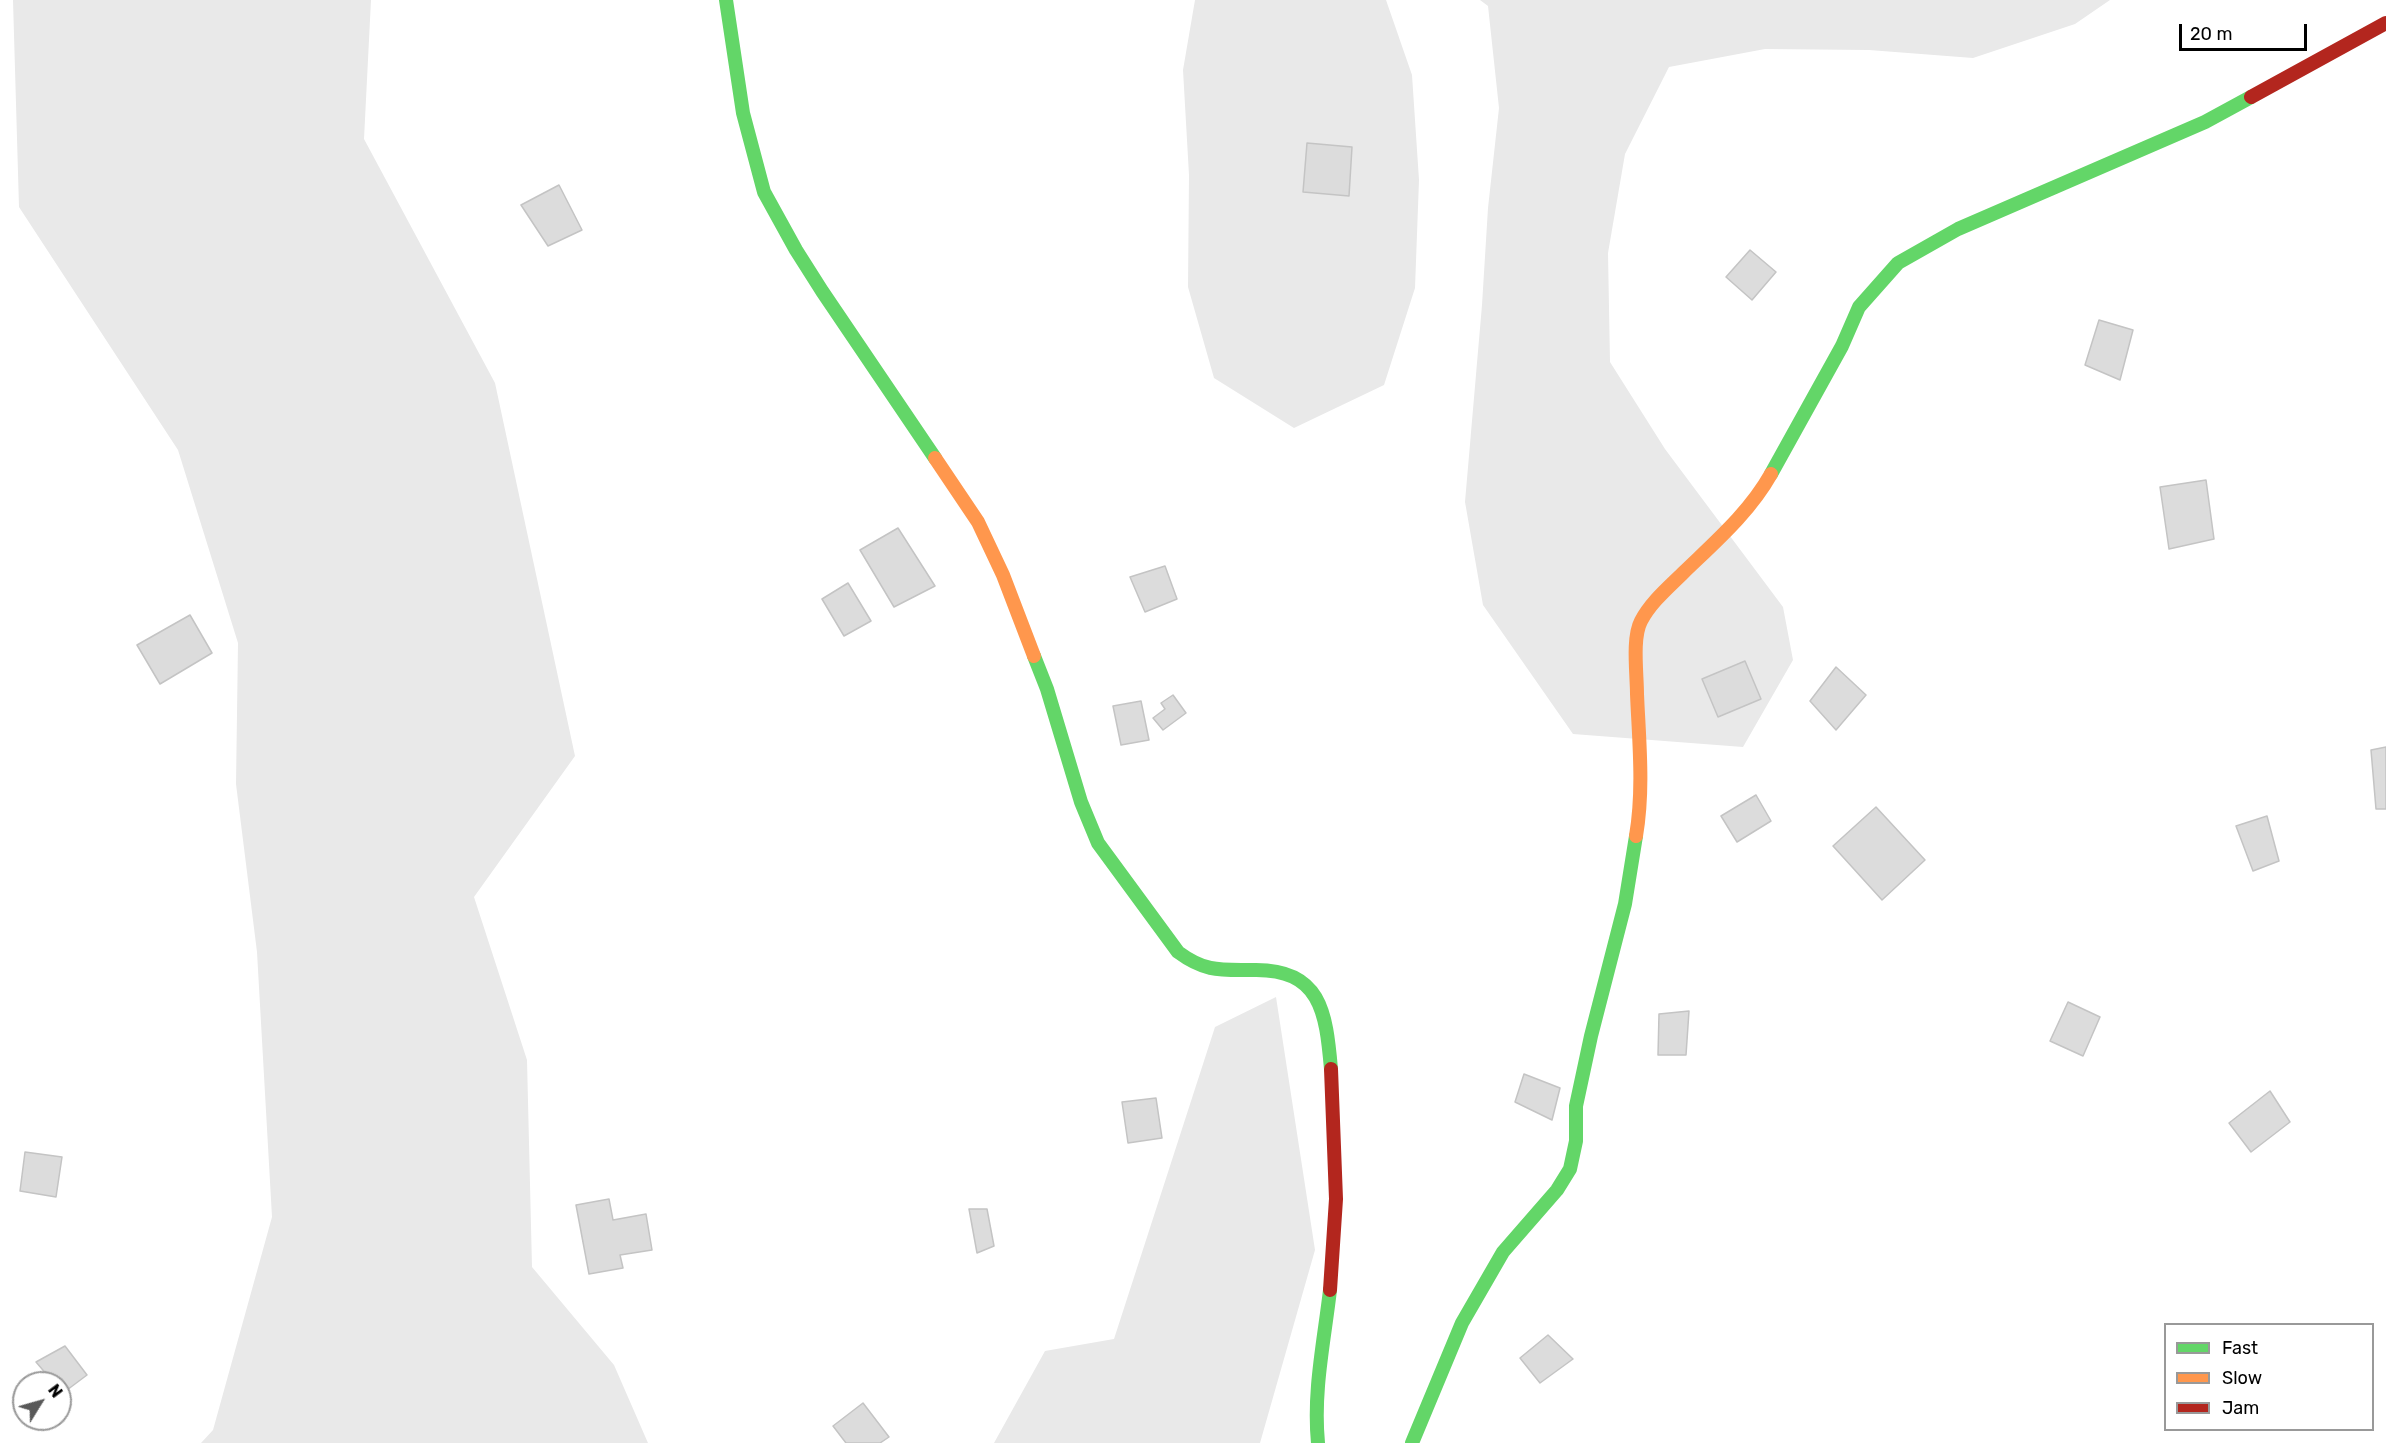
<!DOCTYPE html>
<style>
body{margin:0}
#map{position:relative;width:2386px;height:1443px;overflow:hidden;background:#fff;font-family:Rubik,sans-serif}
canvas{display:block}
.legend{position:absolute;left:2164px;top:1323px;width:210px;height:108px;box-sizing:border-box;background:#fff;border:2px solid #999;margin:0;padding:8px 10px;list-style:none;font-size:18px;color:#000}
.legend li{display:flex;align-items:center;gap:12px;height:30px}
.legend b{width:30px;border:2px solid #999}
.north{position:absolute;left:12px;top:1371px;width:60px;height:60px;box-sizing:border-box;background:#fff;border:2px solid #999;border-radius:50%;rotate:53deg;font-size:16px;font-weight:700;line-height:24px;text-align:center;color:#000}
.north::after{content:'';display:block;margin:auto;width:21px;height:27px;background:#595959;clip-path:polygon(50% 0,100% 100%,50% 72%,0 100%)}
.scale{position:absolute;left:2179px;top:24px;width:128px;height:27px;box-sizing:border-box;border:3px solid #000;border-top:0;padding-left:8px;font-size:18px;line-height:21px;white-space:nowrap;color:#000;-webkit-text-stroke:4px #fff;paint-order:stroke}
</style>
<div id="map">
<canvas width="2386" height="1443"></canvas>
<ul class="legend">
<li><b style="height:8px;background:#63d668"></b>Fast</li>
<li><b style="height:8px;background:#ff974d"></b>Slow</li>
<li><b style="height:8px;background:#b3261e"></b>Jam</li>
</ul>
<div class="north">N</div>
<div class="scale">20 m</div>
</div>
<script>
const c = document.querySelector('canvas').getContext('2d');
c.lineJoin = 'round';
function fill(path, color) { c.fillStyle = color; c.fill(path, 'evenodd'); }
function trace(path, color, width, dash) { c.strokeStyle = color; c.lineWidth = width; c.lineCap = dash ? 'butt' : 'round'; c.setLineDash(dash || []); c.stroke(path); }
fill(new Path2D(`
 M13 0H371L364 139 495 383 575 756 474 897 527 1060 532 1267 614 1365 648 1443H201L213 1430 272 1217 257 952 236 784 238 643 178 450 19 207Z
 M1195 0H1386L1412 75 1419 180 1415 288 1384 385 1294 428 1214 378 1188 287 1189 175 1183 70Z
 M1480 0H2110L2075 24 1973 58 1869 50 1765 49 1669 67 1625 154 1608 253 1610 362 1665 449 1783 607 1793 660 1743 747 1573 734 1483 605 1465 502 1482 305 1488 208 1499 108 1488 6Z
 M1276 997 1315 1250 1260 1443H994L1045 1351 1114 1339 1215 1027Z`), '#e9e9e9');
const building = new Path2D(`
 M1307 143 1352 147 1349 196 1303 192Z
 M559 185 582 230 548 246 521 205Z
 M1750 250 1776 272 1752 300 1726 277Z
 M2099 320 2133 330 2120 380 2085 365Z
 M2206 480 2214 539 2169 549 2160 487Z
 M898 528 935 586 894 607 860 550Z
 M1165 566 1177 599 1145 612 1130 577Z
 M848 583 871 621 844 636 822 599Z
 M190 615 212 653 160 684 137 645Z
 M1745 661 1761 699 1718 717 1702 679Z
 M1836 667 1866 695 1836 730 1810 701Z
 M1173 695 1186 713 1163 730 1153 718 1165 709 1161 703Z
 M1141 701 1149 740 1121 745 1113 706Z
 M2386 747V809H2376L2371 750Z
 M1756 795 1771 821 1737 842 1721 816Z
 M1876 807 1925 860 1882 900 1833 846Z
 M2267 816 2279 861 2253 871 2236 826Z
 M2068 1002 2100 1017 2083 1056 2050 1041Z
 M1689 1011 1686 1055H1658L1659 1014Z
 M1524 1074 1560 1088 1552 1120 1515 1102Z
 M2270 1091 2290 1122 2251 1152 2229 1123Z
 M1156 1098 1162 1138 1128 1143 1122 1102Z
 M25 1152 62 1157 56 1197 20 1191Z
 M609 1199 613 1220 646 1214 652 1250 620 1255 623 1268 589 1274 576 1205Z
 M969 1209H987L994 1246 977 1253Z
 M1548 1335 1573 1359 1540 1383 1520 1358Z
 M65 1346 87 1375 63 1393 60 1390V1383H54L36 1362Z
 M863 1403 889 1437 880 1443H846L833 1426Z`);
fill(building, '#dcdcdc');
trace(building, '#c4c4c4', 1.5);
trace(new Path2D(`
 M726 0 743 113 764 192 796 250 822 291 935 458
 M1771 474 1842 346 1859 307 1898 263 1958 229 2205 122 2251 97
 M1034 656 1047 689 1081 802 1098 843 1178 952C1205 972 1220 970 1252 970 1321 968 1326 1012 1331 1069
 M1318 1443C1313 1391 1324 1342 1330 1290
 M1412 1443 1462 1323 1503 1252 1557 1190 1570 1169 1576 1141V1106L1591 1036 1625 904 1636 836`), '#63d668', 14);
trace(new Path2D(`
 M935 458 978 522 1003 575 1034 656
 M1636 836C1644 789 1639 741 1637 694 1637 674 1632 638 1641 621 1651 602 1668 588 1683 573 1715 542 1749 513 1771 474`), '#ff974d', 14);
trace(new Path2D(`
 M2251 97 2386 23
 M1330 1290 1336 1199 1331 1069`), '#b3261e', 14);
</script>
